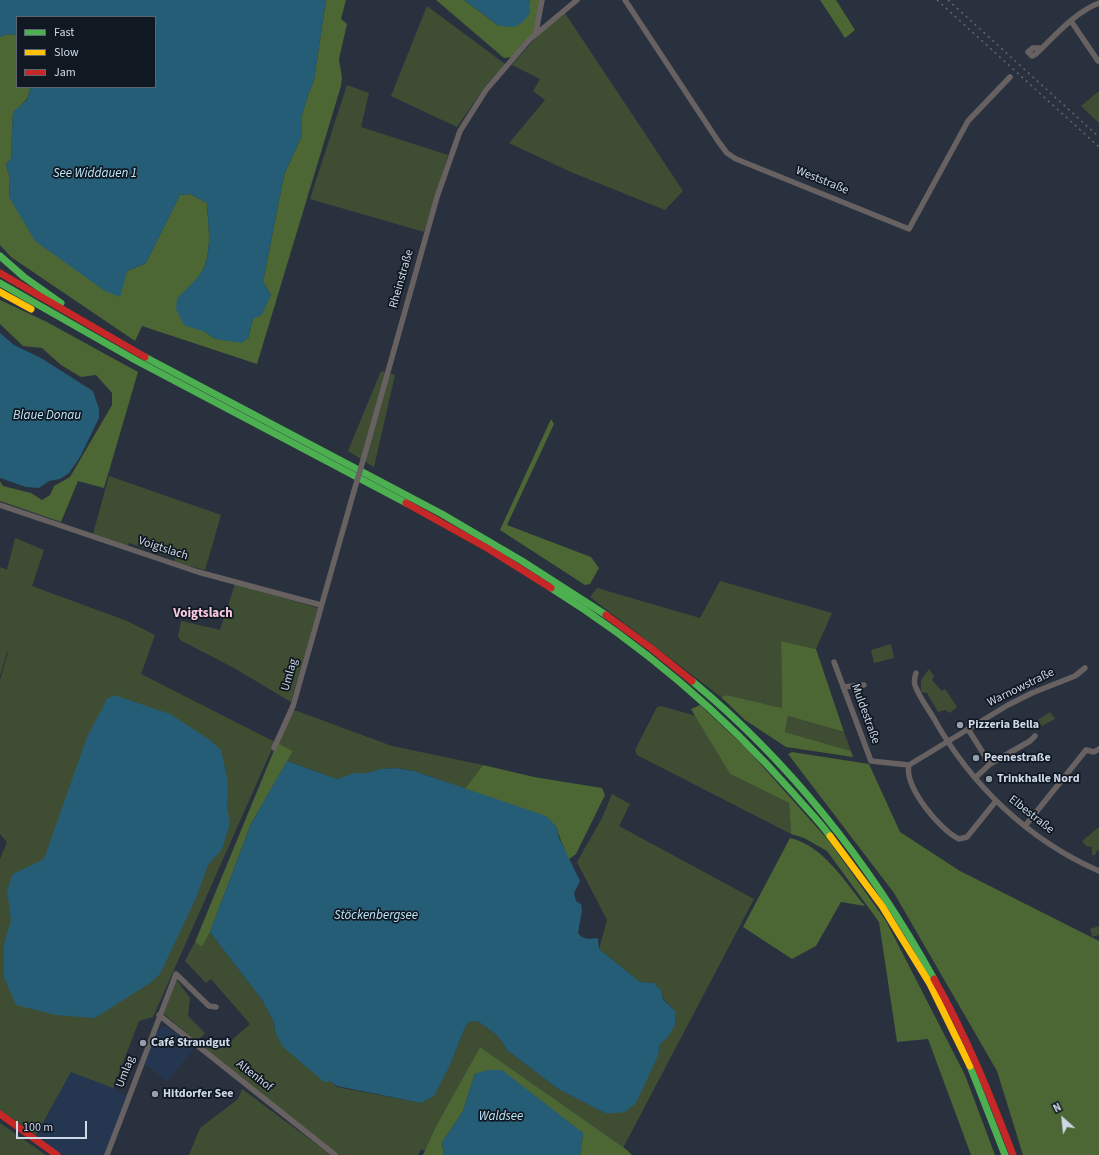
<!DOCTYPE html>
<meta charset="utf-8">
<style>
body{margin:0}
#map{position:relative;width:1099px;height:1155px;overflow:hidden;background:#29313e;font-family:"Source Sans 3",sans-serif}
canvas{display:block}
.legend{position:absolute;left:16px;top:16px;width:140px;height:72px;box-sizing:border-box;background:#101822;border:1px solid #5c6571;margin:0;padding:5px 7px;list-style:none;font-size:12px;color:#ced8e7}
.legend li{display:flex;align-items:center;gap:8px;height:20px}
.legend b{width:20px;border:1px solid #5c6571}
.north{position:absolute;left:1043px;top:1099px;width:40px;height:40px;-webkit-text-stroke:3px #101822;paint-order:stroke;rotate:333deg;font-size:11px;font-weight:700;line-height:16px;text-align:center;color:#ced8e7}
.north::after{content:'';display:block;margin:auto;width:14px;height:18px;background:#ced8e7;clip-path:polygon(50% 0,100% 100%,50% 72%,0 100%)}
.scale{position:absolute;left:16px;top:1121px;width:71px;height:18px;box-sizing:border-box;border:2px solid #ced8e7;border-top:0;padding-left:5px;font-size:12px;line-height:14px;white-space:nowrap;color:#ced8e7;-webkit-text-stroke:3px #101822;paint-order:stroke}
</style>
<div id="map">
<canvas width="1099" height="1155"></canvas>
<ul class="legend">
<li><b style="height:5px;background:#4caf50"></b>Fast</li>
<li><b style="height:5px;background:#ffc107"></b>Slow</li>
<li><b style="height:5px;background:#c62828"></b>Jam</li>
</ul>
<div class="north">N</div>
<div class="scale">100 m</div>
</div>
<script>
const c = document.querySelector('canvas').getContext('2d');
c.lineJoin = 'round';
function fill(path, color) { c.fillStyle = color; c.fill(path, 'evenodd'); }
function trace(path, color, width, dash) { c.strokeStyle = color; c.lineWidth = width; c.lineCap = dash ? 'butt' : 'round'; c.setLineDash(dash || []); c.stroke(path); }
function drawText(font, color, halo, rows, align = 'center') {
  c.font = font + ' "Source Sans 3",sans-serif'; c.lineWidth = 3.5; c.setLineDash([]); c.textBaseline = 'middle'; c.strokeStyle = halo; c.fillStyle = color; for (const [text, x, y, turn = 0] of rows) {
    c.save(); c.translate(x, y); c.rotate((+turn || 0) * Math.PI / 180); c.textAlign = isNaN(turn) ? turn : align; if (halo) c.strokeText(text, 0, 0); c.fillText(text, 0, 0); c.restore();
  }
}
fill(new Path2D(`
 M166 1026 194 1048 167 1082 145 1064 157 1030Z
 M71 1072 113 1088 126 1096 106 1155H62L36 1135Z`), '#243650');
fill(new Path2D(`
 M427 6 505 64 484 88 457 127 391 96Z
 M565 13 683 191 665 210 571 172 509 143 545 100 533 91 540 79 512 65 537 36Z
 M347 85 369 93 361 127 448 155 424 232 310 199Z
 M1099 91V123L1081 106Z
 M381 371 395 375 374 467 348 451Z
 M109 476 221 515 205 570 174 562 175 558 129 543 127 547 93 534Z
 M15 538 44 550 32 586 127 621 155 635 141 674 275 742 153 1017 139 1021 113 1088 71 1072 36 1135 0 1110V859L7 842 0 834V680L8 652 5 651 7 652 0 676V567L7 570Z
 M720 581 832 613 816 649 781 641 782 708 727 695 721 697 590 597 597 588 700 618Z
 M235 584 318 608 291 702 234 668 180 640 178 636 181 621 220 630Z
 M891 644 894 658 874 663 871 650Z
 M929 669 934 676 932 680 942 691 945 689 957 707 950 713 945 710 938 712 927 693 921 692V680Z
 M661 706 696 716 730 774 789 803 791 834 637 755 635 750 657 707Z
 M293 711H297L392 746 483 765 464 790C443 782 420 770 397 768 386 767 377 772 367 773 354 774 349 775 337 779L287 761 293 751 277 743Z
 M1050 712 1055 719 1042 726 1038 720Z
 M788 716 844 732 851 751 785 732Z
 M612 794 630 804 619 826 754 899 623 1148 480 1047 436 1126 425 1151 421 1149 418 1155H338L203 1048 212 1038 224 1047 250 1024 211 979 206 983 185 961 195 942 202 947 210 932 262 1000 274 1022 275 1031 337 1087 421 1103 450 1065 466 1025 471 1021 479 1022 498 1036 507 1050 558 1089 605 1113H616L658 1056 660 1044 668 1037 675 1011 663 998 661 990 654 983 640 982 599 949 607 920 577 862 602 818Z
 M1099 827V851L1097 850 1095 855H1092V847L1086 846 1082 841Z
 M1099 926V935L1092 937 1090 929Z
 M176 979 190 998 188 1016 205 1033 197 1042 164 1014Z
 M242 1089 331 1155H189L200 1128 238 1099Z
 M0 1123 46 1155H0Z`), '#3f4e33');
fill(new Path2D(`
 M326 0H346L341 19 347 24 339 59 342 78 341 86 257 364 142 326 135 341 11 257 0 245V37L8 34 17 35V87H31L27 99 13 113 11 158 6 165 10 177 9 197 127 271 146 263 180 195 190 194 207 203C208 223 212 246 205 265 200 278 187 289 177 299L205 332 215 339 248 338 253 319 271 295 263 282 284 175 302 135V115L308 95 314 80Z
 M436 0H464L499 26 530 2 529 0H541L535 32 512 57 504 58Z
 M820 0H836L855 30 845 38Z
 M0 300 45 321 138 372 104 488 78 481 61 522 0 501V481L3 486 31 493 42 500 50 495 54 486 70 477 112 405V393L96 375 81 377 61 365 42 348 23 346 0 324Z
 M551 419 554 424 507 525 591 557 599 568 590 584 585 585 500 530Z
 M781 641 816 649 844 732 788 716 785 732 851 751 853 757 786 747 745 720 721 697 727 695 782 708Z
 M700 705 748 750 829 841 886 921 965 1075 995 1155H971L928 1039 897 1042 879 922 827 851 804 838 791 834 789 803 730 774 691 709Z
 M277 743 293 751 251 824 210 932 202 947 195 942Z
 M792 752 869 764 900 832 960 871 1099 941V1155H1023L997 1071 894 893 788 754Z
 M483 765 534 777 602 788 605 795 576 854 568 860C565 848 559 838 556 826L464 790Z
 M790 838C824 846 844 881 865 906L841 902 816 946 792 959 743 927Z
 M480 1047 627 1150 632 1155H580L583 1133 475 1074 463 1111 442 1143 444 1155H423L436 1126Z`), '#4c6634');
fill(new Path2D(`
 M0 0H326L314 80 308 95 302 115V135L284 175 263 282 271 295 262 315 253 319 248 338 242 343 215 339 205 332 184 325 176 309 177 299C186 289 200 278 205 265 212 247 208 222 207 203L190 194 180 195 146 263 127 271 120 297 105 291 35 241 9 197 10 177 6 165 11 158 13 112 27 100 31 87H155V17H17V35L8 34 0 37Z
 M464 0H529L530 13 523 22 514 27 499 26Z
 M0 333 14 345 41 358 93 391 99 409V418L80 457 69 473 60 479 49 481 39 488 26 487 0 478Z
 M114 695 170 714 207 738 221 750 228 782 227 808 230 823 222 849 208 865 196 898 160 974 150 983 95 1018 56 1015 16 1005 4 977V944L11 920 7 890 13 874 44 859 87 737 107 699Z
 M287 761 337 779 355 773H368L380 769 396 768 414 771 546 816 556 826 559 838 580 881 574 893 576 901 581 904 582 910 578 933C583 940 589 939 598 938L599 949 640 982 654 983 661 990 663 999 675 1011V1025L668 1037 660 1044 658 1056 636 1103 625 1112 616 1113H605L558 1089 507 1050 498 1036 479 1022 471 1021 466 1025 450 1065 434 1096 421 1103 337 1086 330 1081 324 1082 282 1046 275 1031 274 1022 262 1000 210 932 251 824Z
 M488 1070H502L583 1133 580 1155H444L442 1143 463 1111 475 1074Z`), '#245d75');
trace(new Path2D(`
 M625 0 718 141 727 153 736 159 909 229 968 121 1010 77
 M1071 21 1098 61
 M536 32 542 0
 M1042 48H1033L1028 52 1032 56 1036 54C1055 36 1075 12 1099 3
 M364 457 437 197 460 131 486 90 529 40 577 0
 M0 505 198 572 321 605
 M834 662 871 761 909 765 1008 705 1032 693 1075 676 1085 668
 M916 673C915 676 914 682 915 685 918 695 927 707 933 717 970 784 1028 840 1099 871
 M843 687 864 685
 M968 729 990 764
 M274 748 293 706 354 491
 M909 765C904 787 940 830 959 839L967 837 996 801
 M975 778 990 764 1030 741 1035 736
 M1025 826 1086 750 1094 752 1099 749
 M159 1015 335 1155
 M107 1155 176 974 209 1006 216 1007`), '#686161', 5.5);
trace(new Path2D(`
 M0 256 24 277 61 303
 M0 283 137 361 406 503
 M145 357 442 514 522 561 606 615
 M551 588C641 644 724 715 794 794 806 808 819 821 830 836
 M692 681C791 763 872 867 934 979
 M970 1066 1005 1155`), '#4caf50', 7);
trace(new Path2D(`
 M0 292 31 309
 M830 836 882 906 930 984 970 1066`), '#ffc107', 7);
trace(new Path2D(`
 M0 273 145 357
 M406 503 487 548 551 588
 M606 615 651 648 692 681
 M934 979C966 1035 990 1095 1013 1155
 M0 1114 57 1155`), '#c62828', 7);
trace(new Path2D(`
 M937 0 1099 147
 M948 0 1099 137`), '#67666a', 1.5, [2, 4]);
trace(new Path2D(`
 M354 491 364 457`), '#686161', 5.5);
for (const [x, y, r, color] of [
 [960,725,4,"#949eac"],
 [976,758,4,"#949eac"],
 [989,779,4,"#949eac"],
 [143,1043,4,"#949eac"],
 [155,1094,4,"#949eac"]
]) { const dot = new Path2D(); dot.arc(x, y, r, 0, 2 * Math.PI); c.fillStyle = color; c.fill(dot); trace(dot, '#101822', 1.5); }
drawText('12px', '#ced8e7', '#101822', [
 ["Weststraße",822,181,22],
 ["Rheinstraße",402,279,-74],
 ["Voigtslach",163,549,18],
 ["Umlag",290,675,-74],
 ["Warnowstraße",1021,688,-26],
 ["Muldestraße",865,714,70],
 ["Elbestraße",1031,815,38],
 ["Umlag",126,1072,-69],
 ["Altenhof",254,1076,38]
]);
drawText('bold 12px', '#ced8e7', '#101822', [
 ["Pizzeria Bella",968,725],
 ["Peenestraße",984,758],
 ["Trinkhalle Nord",997,779],
 ["Café Strandgut",151,1043],
 ["Hitdorfer See",163,1094]
], 'left');
drawText('italic 13px', '#bce4f7', '#101822', [
 ["See Widdauen 1",95,174],
 ["Blaue Donau",47,416],
 ["Stöckenbergsee",376,916],
 ["Waldsee",501,1117]
]);
drawText('bold 13px', '#f9cade', '#101822', [
 ["Voigtslach",203,614]
]);
</script>
